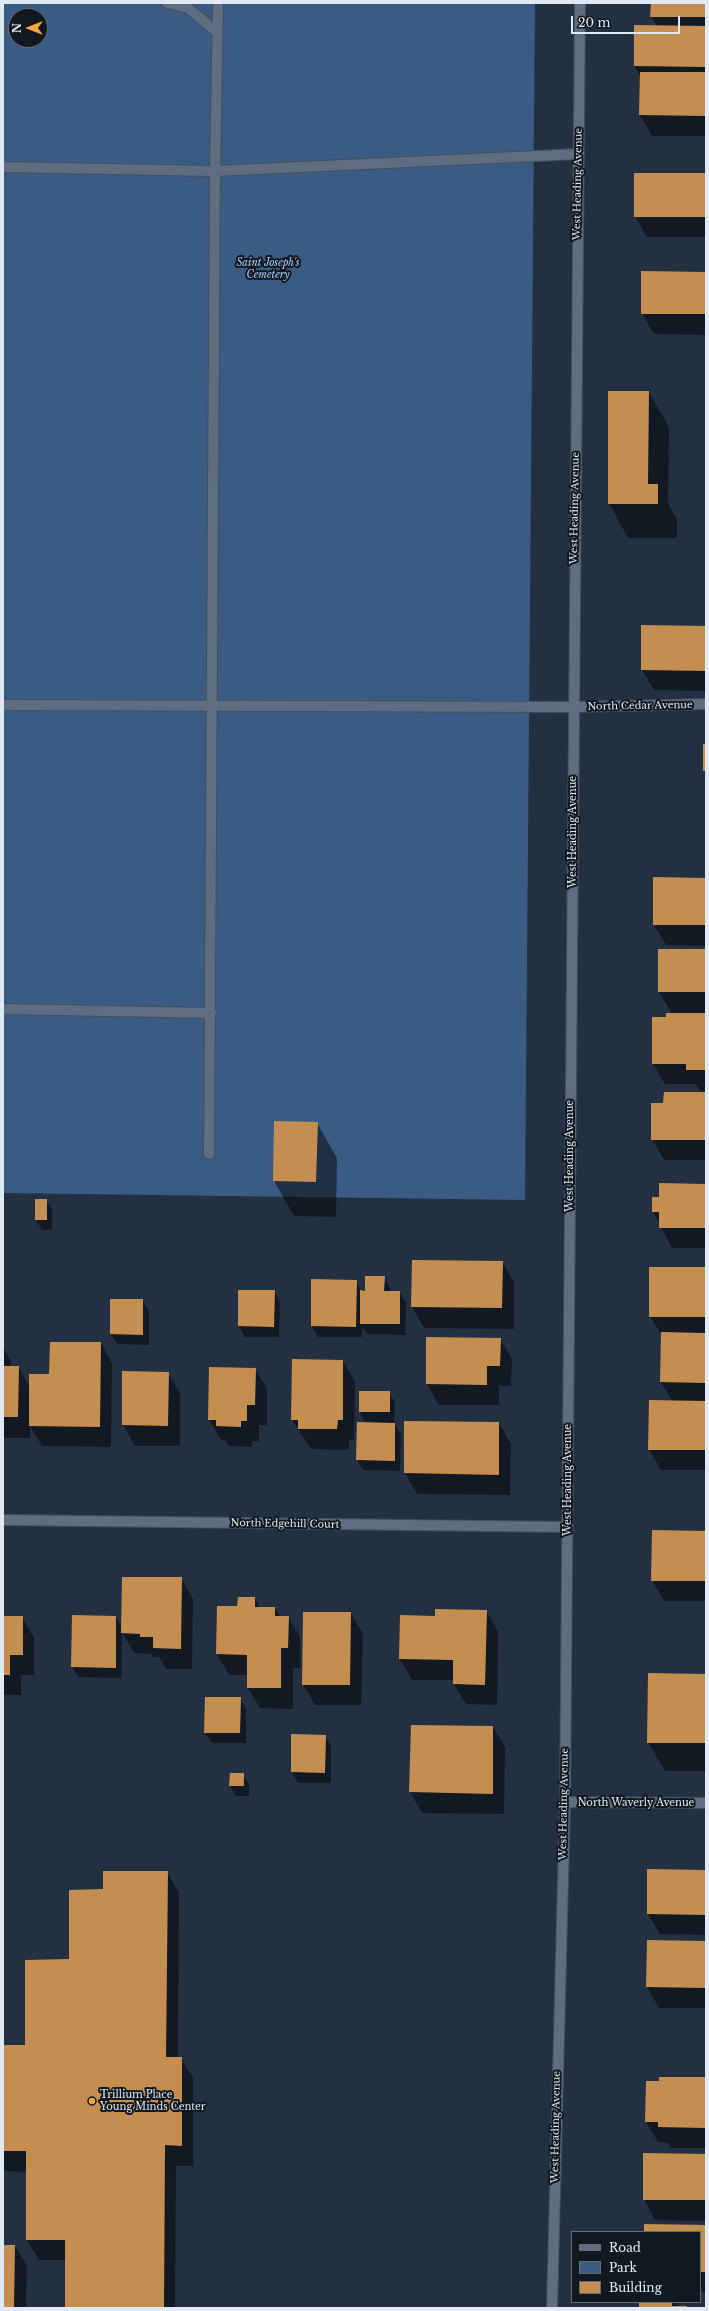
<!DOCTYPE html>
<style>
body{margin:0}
#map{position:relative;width:709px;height:2311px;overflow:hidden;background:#233041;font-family:"Libre Baskerville",serif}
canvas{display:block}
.frame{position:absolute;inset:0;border:4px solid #e1e9f4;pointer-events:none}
.legend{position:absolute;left:571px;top:2231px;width:130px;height:72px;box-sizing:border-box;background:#12181f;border:1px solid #656c74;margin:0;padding:5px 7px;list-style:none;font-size:12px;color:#e1e9f4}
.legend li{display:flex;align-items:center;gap:8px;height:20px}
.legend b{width:20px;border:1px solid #656c74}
.north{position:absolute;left:8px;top:8px;width:40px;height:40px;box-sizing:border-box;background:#12181f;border:1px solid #656c74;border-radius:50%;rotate:270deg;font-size:11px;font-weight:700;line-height:16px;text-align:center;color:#e1e9f4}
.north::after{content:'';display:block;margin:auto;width:14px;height:18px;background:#f4a443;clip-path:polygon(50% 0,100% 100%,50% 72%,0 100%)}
.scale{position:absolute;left:571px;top:16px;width:109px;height:18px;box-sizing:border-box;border:2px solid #e1e9f4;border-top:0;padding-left:5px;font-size:12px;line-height:14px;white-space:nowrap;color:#e1e9f4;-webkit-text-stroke:3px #12181f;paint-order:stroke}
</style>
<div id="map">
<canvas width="709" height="2311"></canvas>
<div class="frame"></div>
<ul class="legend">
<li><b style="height:5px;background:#5e6e80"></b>Road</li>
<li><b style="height:11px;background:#3a5b83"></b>Park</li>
<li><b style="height:11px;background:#c58e51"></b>Building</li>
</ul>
<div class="north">N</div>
<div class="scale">20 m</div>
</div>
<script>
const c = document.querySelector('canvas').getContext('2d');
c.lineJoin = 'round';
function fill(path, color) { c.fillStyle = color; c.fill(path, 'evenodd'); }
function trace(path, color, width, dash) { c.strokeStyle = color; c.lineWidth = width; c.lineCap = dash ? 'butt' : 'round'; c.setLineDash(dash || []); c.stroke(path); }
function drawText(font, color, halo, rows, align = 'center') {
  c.font = font + ' "Libre Baskerville",serif'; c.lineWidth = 4; c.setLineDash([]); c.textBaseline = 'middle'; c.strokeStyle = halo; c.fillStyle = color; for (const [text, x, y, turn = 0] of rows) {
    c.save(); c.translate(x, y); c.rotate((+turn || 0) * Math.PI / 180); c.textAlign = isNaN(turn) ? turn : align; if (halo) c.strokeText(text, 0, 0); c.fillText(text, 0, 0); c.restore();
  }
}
fill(new Path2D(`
 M3 3H535L525 1200 3 1193ZM16 16H40V40H16Z`), '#3a5b83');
fill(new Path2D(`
 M652 3H706V136H652L640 115V76L635 66 657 26 651 16Z
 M706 174V237H647L635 216Z
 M706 273V335L654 334 642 313Z
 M649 392 669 427 668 503 677 520V538H628L609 503Z
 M706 627V691L654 690 642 670Z
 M706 879V946L666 945 654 925Z
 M706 950V1091L699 1090 696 1084H665L653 1064 667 1018 672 1014 659 992Z
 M706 1093V1160H664L652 1139 664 1104Z
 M275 1122 317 1123 337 1158 336 1217 294 1216 274 1181Z
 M706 1185V1248H672L653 1212V1198H660Z
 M46 1200 52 1210V1230H42L36 1220Z
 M413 1261 502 1262 514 1282V1329L424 1328 412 1307Z
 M706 1268V1470H661L649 1449 672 1401 661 1382 662 1336 650 1316Z
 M384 1277 390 1287V1292H400L406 1303 405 1335 367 1334 362 1326V1337H318L312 1326V1280L356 1281 362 1292H366Z
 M239 1291H274L280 1302 279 1337H245L239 1326Z
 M143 1300 149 1311V1345L117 1344 111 1334Z
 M500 1339 512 1359 511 1386H499V1405H439L427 1384Z
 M101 1343 112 1364 111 1447 42 1446 30 1426V1438H3V1347L11 1361V1367H18L30 1387Z
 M343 1361 355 1382 354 1440H349V1450L311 1449 292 1420Z
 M255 1369 267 1389V1425H259V1441H252V1447L229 1446 225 1440H221L209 1419Z
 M168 1373 180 1393V1446H135L123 1425Z
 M389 1392 395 1403 394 1423 401 1434 400 1471 363 1470 357 1460 366 1424 360 1412Z
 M405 1422 499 1423 511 1444 510 1495 417 1494 405 1473Z
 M706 1532V1601H664L652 1580Z
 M181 1578 193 1599 192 1669H166L159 1657H153L151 1654 134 1653 122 1632 121 1678 78 1677 72 1666 116 1617 122 1628Z
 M255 1598 260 1608H275L280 1617H288L300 1637V1668H293V1709L260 1708 248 1688V1675H229L217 1654Z
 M486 1611 498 1631 497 1705 466 1704 454 1684V1680H412L400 1659 401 1616 436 1617Z
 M351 1613 363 1634 361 1705H315L303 1684Z
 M3 1617H22L34 1638V1675H21V1695H3Z
 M706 1675V1771H665L648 1742Z
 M240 1698 246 1709V1743H212L205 1733Z
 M493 1727 505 1747 504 1814 422 1813 410 1792Z
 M292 1735 325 1736 331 1746V1783H298L292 1772Z
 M243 1774 249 1785V1796H236L230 1786Z
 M706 1871V1935L660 1934 648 1914Z
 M167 1872 179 1893 178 2058H181L193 2078V2166H176L175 2308H66V2260H39L27 2240V2172L3 2171V2046H26L104 1890Z
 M706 1942V2008H659L647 1987Z
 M706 2078V2148H671L668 2143 658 2142 646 2122Z
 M706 2155V2221L655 2220 644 2199Z
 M706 2226V2292H700V2232H645Z
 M3 2246H15L27 2266 26 2308H3Z
 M640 2302H677L680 2307 687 2308H640Z`), '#0007');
fill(new Path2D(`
 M651 3H706V17H650Z
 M634 25 706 26V67L634 66Z
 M640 72H706V116L639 115Z
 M634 173H706V217H634Z
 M641 271 706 272V314H641Z
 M608 391H649L648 484H658V504H608Z
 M641 625 706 626V671L641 670Z
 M703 744H706V771H703Z
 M653 877 706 878V925H653Z
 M658 949H706V992H658Z
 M666 1013H706V1070H686V1064H652V1017H666Z
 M664 1092H706V1140H651V1103H663Z
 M274 1121 318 1122 316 1182 273 1181Z
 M659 1183 706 1184V1228H659V1212H652V1197H659Z
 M35 1199H47V1220H35Z
 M412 1260 503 1261 502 1308 411 1307Z
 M649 1267H706V1317H649Z
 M365 1276H385L384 1291H400V1324H360V1290L365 1291Z
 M311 1279 357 1280 356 1327 311 1326Z
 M238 1290H275L274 1327 238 1326Z
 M110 1299H143V1335L110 1334Z
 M661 1332 706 1333V1383L660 1382Z
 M426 1337 501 1338 500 1366H487V1385L426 1384Z
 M50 1342H101L100 1427 29 1426V1374H49Z
 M292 1359 343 1360V1420H338L337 1429H298V1420H291Z
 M3 1366H19L18 1417H3Z
 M209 1367 256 1368 255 1405H247V1421H241V1427L216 1426V1420H208Z
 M122 1371 169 1372 168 1426 122 1425Z
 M359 1391H390V1412H359Z
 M649 1400 706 1401V1450H648Z
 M404 1421 499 1422V1475L404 1473Z
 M357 1422 395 1423V1461L356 1460Z
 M652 1530 706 1531V1581H651Z
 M122 1577H182L181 1649 153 1648V1637H140V1634L121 1633Z
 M238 1597H255V1607H275V1616H289L288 1648H281V1688H247V1655L216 1654 217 1606H237Z
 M435 1609 487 1610 485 1685 453 1684V1660L399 1659 400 1615 435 1616Z
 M303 1612H351L350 1685H302Z
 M72 1615 116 1616V1668L71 1667Z
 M3 1616H23V1655H10V1675H3Z
 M648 1673 706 1674V1743H647Z
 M205 1697H241L240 1733H204Z
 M411 1725 493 1726V1794L409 1792Z
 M291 1734 326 1735 325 1773 291 1772Z
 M230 1773H244V1786H229Z
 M647 1869 706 1870V1915L647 1914Z
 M103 1871H168L166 2057H182V2146L165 2145 164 2308H65V2240H26V2151H3V2045H25V1960L69 1959V1890L103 1889Z
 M647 1940 706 1941V1988L646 1987Z
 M659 2077H706V2128L658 2127V2122H645L646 2081H659Z
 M643 2153 706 2154V2200H643Z
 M644 2224 706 2225V2272H700V2232H644Z
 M3 2245H15L14 2308H3Z
 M639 2302H672V2306H687V2308H639Z`), '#c58e51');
const service = new Path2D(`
 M167 3 188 8 218 33
 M3 167 215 171 579 154
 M3 705 574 707
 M3 1009 211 1013
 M209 1154 215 171 218 3`);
const minor = new Path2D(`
 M574 707 706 704
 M3 1520 568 1527
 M565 1802 706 1803`);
const tertiary = new Path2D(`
 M552 2308 565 1802 580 3`);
trace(service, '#434e5c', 12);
trace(minor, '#434e5c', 12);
trace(tertiary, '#434e5c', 12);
trace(service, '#5e6e80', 10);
trace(minor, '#5e6e80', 10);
trace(tertiary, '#5e6e80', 10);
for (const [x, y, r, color] of [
 [92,2101,4,"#f4a443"]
]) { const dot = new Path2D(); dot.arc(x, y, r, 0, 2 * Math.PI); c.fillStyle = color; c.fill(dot); trace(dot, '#12181f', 1.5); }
drawText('10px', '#e1e9f4', '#12181f', [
 ["West Heading Avenue",578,184,-89],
 ["West Heading Avenue",575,508,-89],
 ["North Cedar Avenue",640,706,-1],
 ["West Heading Avenue",573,832,-90],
 ["West Heading Avenue",570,1156,-90],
 ["West Heading Avenue",568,1480,-90],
 ["North Edgehill Court",285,1524,1],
 ["North Waverly Avenue",636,1803],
 ["West Heading Avenue",564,1804,-89],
 ["West Heading Avenue",556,2127,-89]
]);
drawText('italic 10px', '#a7cfff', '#12181f', [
 ["Saint Joseph's",268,263],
 ["Cemetery",268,275]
]);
drawText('10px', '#e1e9f4', '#12181f', [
 ["Trillium Place",100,2095],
 ["Young Minds Center",100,2107]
], 'left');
</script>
